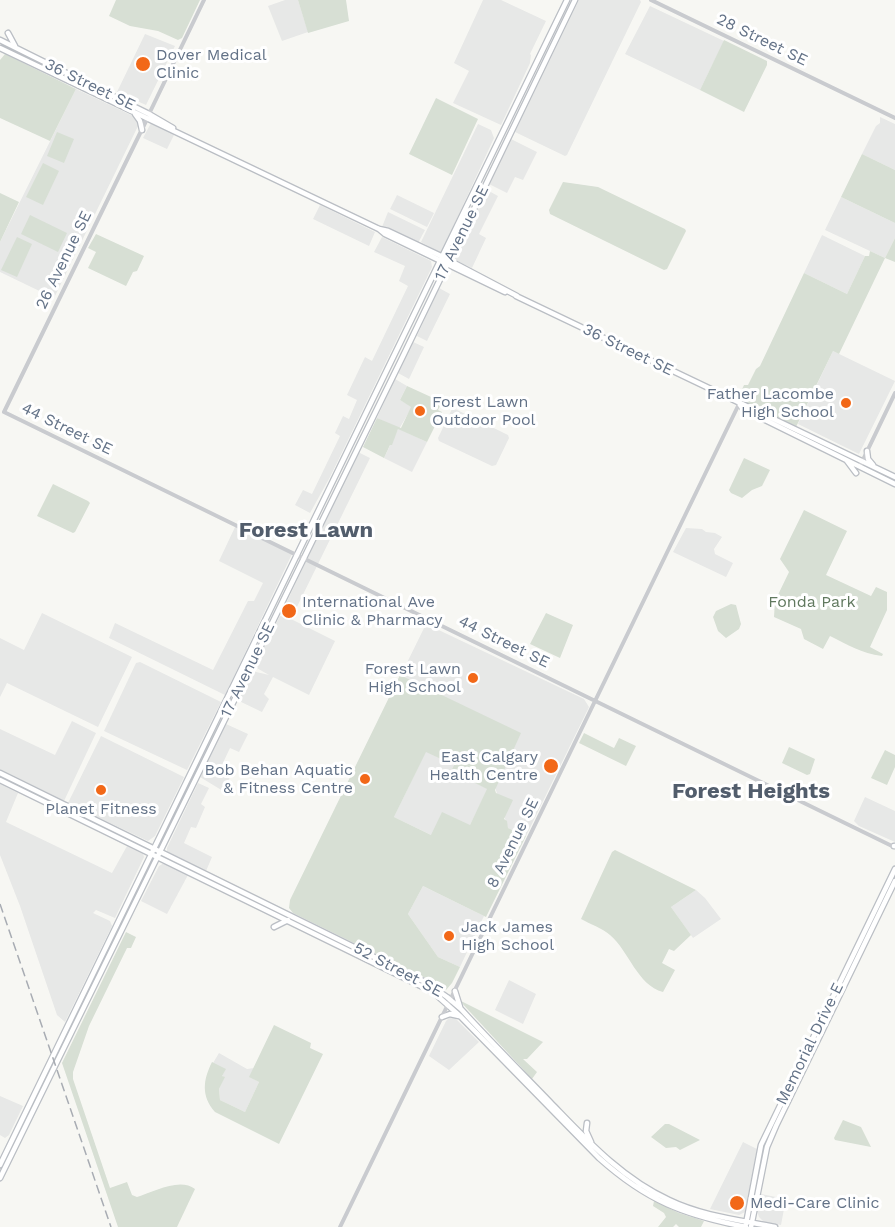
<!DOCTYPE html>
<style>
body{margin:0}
canvas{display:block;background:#f7f7f3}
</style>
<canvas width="895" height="1227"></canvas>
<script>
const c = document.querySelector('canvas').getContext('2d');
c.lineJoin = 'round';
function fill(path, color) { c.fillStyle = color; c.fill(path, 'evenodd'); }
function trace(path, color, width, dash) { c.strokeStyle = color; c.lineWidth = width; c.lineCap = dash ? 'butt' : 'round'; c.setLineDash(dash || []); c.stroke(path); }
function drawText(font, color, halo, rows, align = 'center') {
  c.font = font + ' "Work Sans",sans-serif'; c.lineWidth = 6; c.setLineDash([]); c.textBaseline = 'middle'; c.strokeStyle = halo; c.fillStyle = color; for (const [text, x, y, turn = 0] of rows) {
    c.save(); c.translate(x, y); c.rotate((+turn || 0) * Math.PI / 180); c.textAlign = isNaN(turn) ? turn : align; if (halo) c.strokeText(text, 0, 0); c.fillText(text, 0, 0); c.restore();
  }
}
fill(new Path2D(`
 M285 0H298L308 32 282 41 268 6Z
 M483 0H501L546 21 530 54 531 55 530 63 501 125 453 103 469 71 454 63Z
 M579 0H640L641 2 567 155 565 156 515 132Z
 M650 6 724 41 700 90 625 54Z
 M145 34 175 46 146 105 117 92Z
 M76 89 133 116 139 124 54 298 0 272V242Z
 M880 117 895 124V170L862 154 876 126 880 123Z
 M151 123 175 133 167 149 143 138Z
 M478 124 491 130 494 138 441 253 421 242Z
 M511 139 537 152 523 180 515 177 507 193 489 184Z
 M487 190 498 196 479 234 486 238 472 268 453 259Z
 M397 195 434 213 427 227 390 209Z
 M841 197 895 223V238L885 258 825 230Z
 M320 205 375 232 369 246 313 219Z
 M388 212 425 230 418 243 382 227Z
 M822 235 865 256 847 294 804 273Z
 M382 237 431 261 432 267 330 477 310 513 295 505 303 490 312 494 340 436 335 433 343 416 349 419 357 400 347 395 365 357 372 361 408 286 399 281 405 266 374 252Z
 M439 288 450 294 427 341 417 336Z
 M413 342 424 347 409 379 398 373Z
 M833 351 895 381 859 454 798 424Z
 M395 379 407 386 400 400 412 407 399 429 427 442 412 472 384 458 398 429 377 418Z
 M452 409H455L508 435 509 438 496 465 492 466 439 441 438 438Z
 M358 452 370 458 291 619 335 641 309 695 273 677 264 694 269 699 262 712 237 700 252 671 269 675 255 667 256 663 280 616 288 618 281 614Z
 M236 525 292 554 225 695 109 638 115 623 213 670 248 601H254L263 583 219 561Z
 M686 528 702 529 706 532 715 533 722 537 714 549 715 554 733 563 726 577 673 552Z
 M42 613 132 657 98 727 7 683 0 697V638L24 650Z
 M426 624 584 699 589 707 526 836 508 828 495 787 401 675Z
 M140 662 221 702 187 770 104 731 136 663Z
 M72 721 96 733 64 801 0 769V729L55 755Z
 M226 724 248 734 239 752 230 748 221 767 232 773 223 791 200 777Z
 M101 736 184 777 155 836 148 841 68 803Z
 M426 751 454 765 451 771 488 789 470 825 431 835 394 817Z
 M198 783 209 788 201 804 205 807 196 828 191 827 184 843 212 857 206 871 167 852V848Z
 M0 784 18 793 6 822 112 873 127 846 143 854 144 857 115 918 96 910 93 913 110 921 112 926 65 1022 57 1015 20 906 0 855Z
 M865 797 895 811V842L859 826 854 821Z
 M164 863 188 875 167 914 141 901 159 866Z
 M423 886 484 916 460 967 438 957 408 914Z
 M696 890 705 898 721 919 693 938 671 907Z
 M509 980 536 994 523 1024 495 1010Z
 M450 1017 455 1018 479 1042 449 1070 429 1056 446 1021Z
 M219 1053 247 1069 254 1068 250 1077 259 1082 245 1112 220 1100 219 1089 224 1078 213 1063Z
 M0 1096 23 1106 9 1135 5 1138 0 1135Z
 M743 1142 757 1149 745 1212 739 1215 710 1209Z
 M761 1194 776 1197 784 1209 781 1225 764 1222 759 1217 757 1211Z`), '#e7e8e7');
fill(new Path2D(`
 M116 0H200L182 38 178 40 158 31 130 26 109 16Z
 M298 0H346L349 21 308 33Z
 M724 40 767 61V65L744 112 700 90Z
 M5 54 76 89 50 141 0 118V60Z
 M436 98 478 119 452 175 409 154Z
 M57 132 74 139 64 163 47 156Z
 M862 154 895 170V223L841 197Z
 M43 163 59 171 43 205 26 197Z
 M563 182 598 187 685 229 686 231 667 269 664 270 550 214 549 210Z
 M0 193 19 202 0 242Z
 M30 215 67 233 58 252 21 234Z
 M96 234 144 256 137 271 133 272 126 286 88 268 96 252 88 248Z
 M17 237 32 244 17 277 1 270Z
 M895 238V262L885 258 839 354 833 351 796 427 737 400 744 385H748L756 369 760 366 804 273 847 294 865 256H869L870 251 885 258Z
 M407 386 442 402 438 410 442 412 427 442 398 429 392 445H390L384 458 363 447 377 418 401 428 411 407 400 400Z
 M744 458 770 470 762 486 752 490 742 498 731 493 729 490Z
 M53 484 88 501 90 503 75 532 73 533 37 516Z
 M804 510 847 531 826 575 871 596 876 587 887 592V610L870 647 883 654 882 656C861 653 848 645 830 636L823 649 804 639 801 629 774 617 775 601 789 572 780 559Z
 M731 604 736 605 741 624 739 629 726 638 718 631 713 617 716 611Z
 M546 613 573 625 560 658 530 644Z
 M400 675 521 733 495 790 496 793 513 800 504 819 507 821 508 828 526 836 486 917 423 886 408 914 438 957 460 967 452 983 446 990 423 977 293 913 289 908 290 900ZM426 752 454 765 451 771 487 789 470 825 442 812 431 835 394 817Z
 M584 733 614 748 619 738 636 746 626 766 579 743Z
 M789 747 815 759 810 774 807 775 782 763Z
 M885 750 895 755V767L887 785 871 778Z
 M615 850 696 890 671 907 691 935 674 951 669 949 662 963 675 970 663 992C637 985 629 951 610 935 602 928 590 924 581 919L612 852Z
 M126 932 136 937 131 948H127L89 1026 73 1072V1079L110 1188 127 1182 132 1195 137 1197C153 1192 180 1177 195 1189L177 1227H118L62 1063Z
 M459 1000 543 1042 527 1059H523L537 1072 532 1079Z
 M274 1025 311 1043 310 1048 323 1054 279 1144 215 1112C201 1096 203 1080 212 1062L226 1069 222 1076 225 1077 219 1089 220 1100 245 1112 259 1082 249 1077Z
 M843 1120 861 1127 871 1147 835 1140 834 1138Z
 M665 1124H669L700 1140 680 1150 676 1147 666 1148 651 1137Z
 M654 1201 679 1213 704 1221 701 1227H679L676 1224 673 1227H658L666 1217 664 1213 653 1206Z`), '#d7dfd4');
const secondary = new Path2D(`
 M8 33 15 46
 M0 40 149 114 173 128
 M0 48 379 229 388 231 441 256 517 296
 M135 114 140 121 142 130
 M379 229 385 234 505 292
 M516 296 895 477
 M740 405 743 409 895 484
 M867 451 868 459 873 465
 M847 461 856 473
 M0 773 427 983 447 997 461 1009C490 1041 520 1071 550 1102 586 1139 621 1178 669 1200 702 1216 739 1220 775 1227
 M0 780 433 992 461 1017 599 1158C647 1201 684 1215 746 1227
 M894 846H895
 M274 927 288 920
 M455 991 460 1007
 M442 1017 450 1014 459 1016
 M587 1123 586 1131 591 1142
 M0 1165 567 0
 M0 1178 404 354 575 0
 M746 1224 761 1145 895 869
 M751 1227 767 1147 776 1126 895 881`);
trace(secondary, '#babec4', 7);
trace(new Path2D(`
 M651 0 895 118
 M149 114 204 0
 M147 119 4 412 894 847
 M860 466 895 393
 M340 1227 739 404`), '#c9cbcf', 4);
trace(secondary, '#fff', 4.5);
trace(new Path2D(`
 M0 904 111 1227`), '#a8acb3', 1.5, [9, 4.5]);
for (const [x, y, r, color] of [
 [143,64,8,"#f26818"],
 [846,403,6,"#f26818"],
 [420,411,6,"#f26818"],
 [289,611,8,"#f26818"],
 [473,678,6,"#f26818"],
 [551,766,8,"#f26818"],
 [365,779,6,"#f26818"],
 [101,790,6,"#f26818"],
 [449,936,6,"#f26818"],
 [737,1203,8,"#f26818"]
]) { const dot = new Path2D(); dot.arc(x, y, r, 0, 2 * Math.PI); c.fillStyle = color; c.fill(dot); trace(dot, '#fff', 2); }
drawText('16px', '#637287', '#fff', [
 ["28 Street SE",762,40,26],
 ["36 Street SE",90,85,26],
 ["17 Avenue SE",462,233,-64],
 ["26 Avenue SE",64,260,-64],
 ["36 Street SE",628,350,26],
 ["44 Street SE",67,429,26],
 ["44 Street SE",504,642,26],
 ["17 Avenue SE",248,670,-64],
 ["8 Avenue SE",513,843,-64],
 ["52 Street SE",398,970,28],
 ["Memorial Drive E",810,1044,-64]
]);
drawText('16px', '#637287', '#fff', [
 ["Dover Medical",156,55],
 ["Clinic",156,73],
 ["Father Lacombe",834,394,"right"],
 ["High School",834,412,"right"],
 ["Forest Lawn",432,402],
 ["Outdoor Pool",432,420],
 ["International Ave",302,602],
 ["Clinic & Pharmacy",302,620],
 ["Forest Lawn",461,669,"right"],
 ["High School",461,687,"right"],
 ["East Calgary",538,757,"right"],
 ["Health Centre",538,775,"right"],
 ["Bob Behan Aquatic",353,770,"right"],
 ["& Fitness Centre",353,788,"right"],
 ["Planet Fitness",101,809,"center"],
 ["Jack James",461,927],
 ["High School",461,945],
 ["Medi-Care Clinic",750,1203]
], 'left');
drawText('16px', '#61795f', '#fff', [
 ["Fonda Park",812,602]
]);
drawText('bold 22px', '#525d6c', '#fff', [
 ["Forest Lawn",306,531],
 ["Forest Heights",751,792]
]);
</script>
